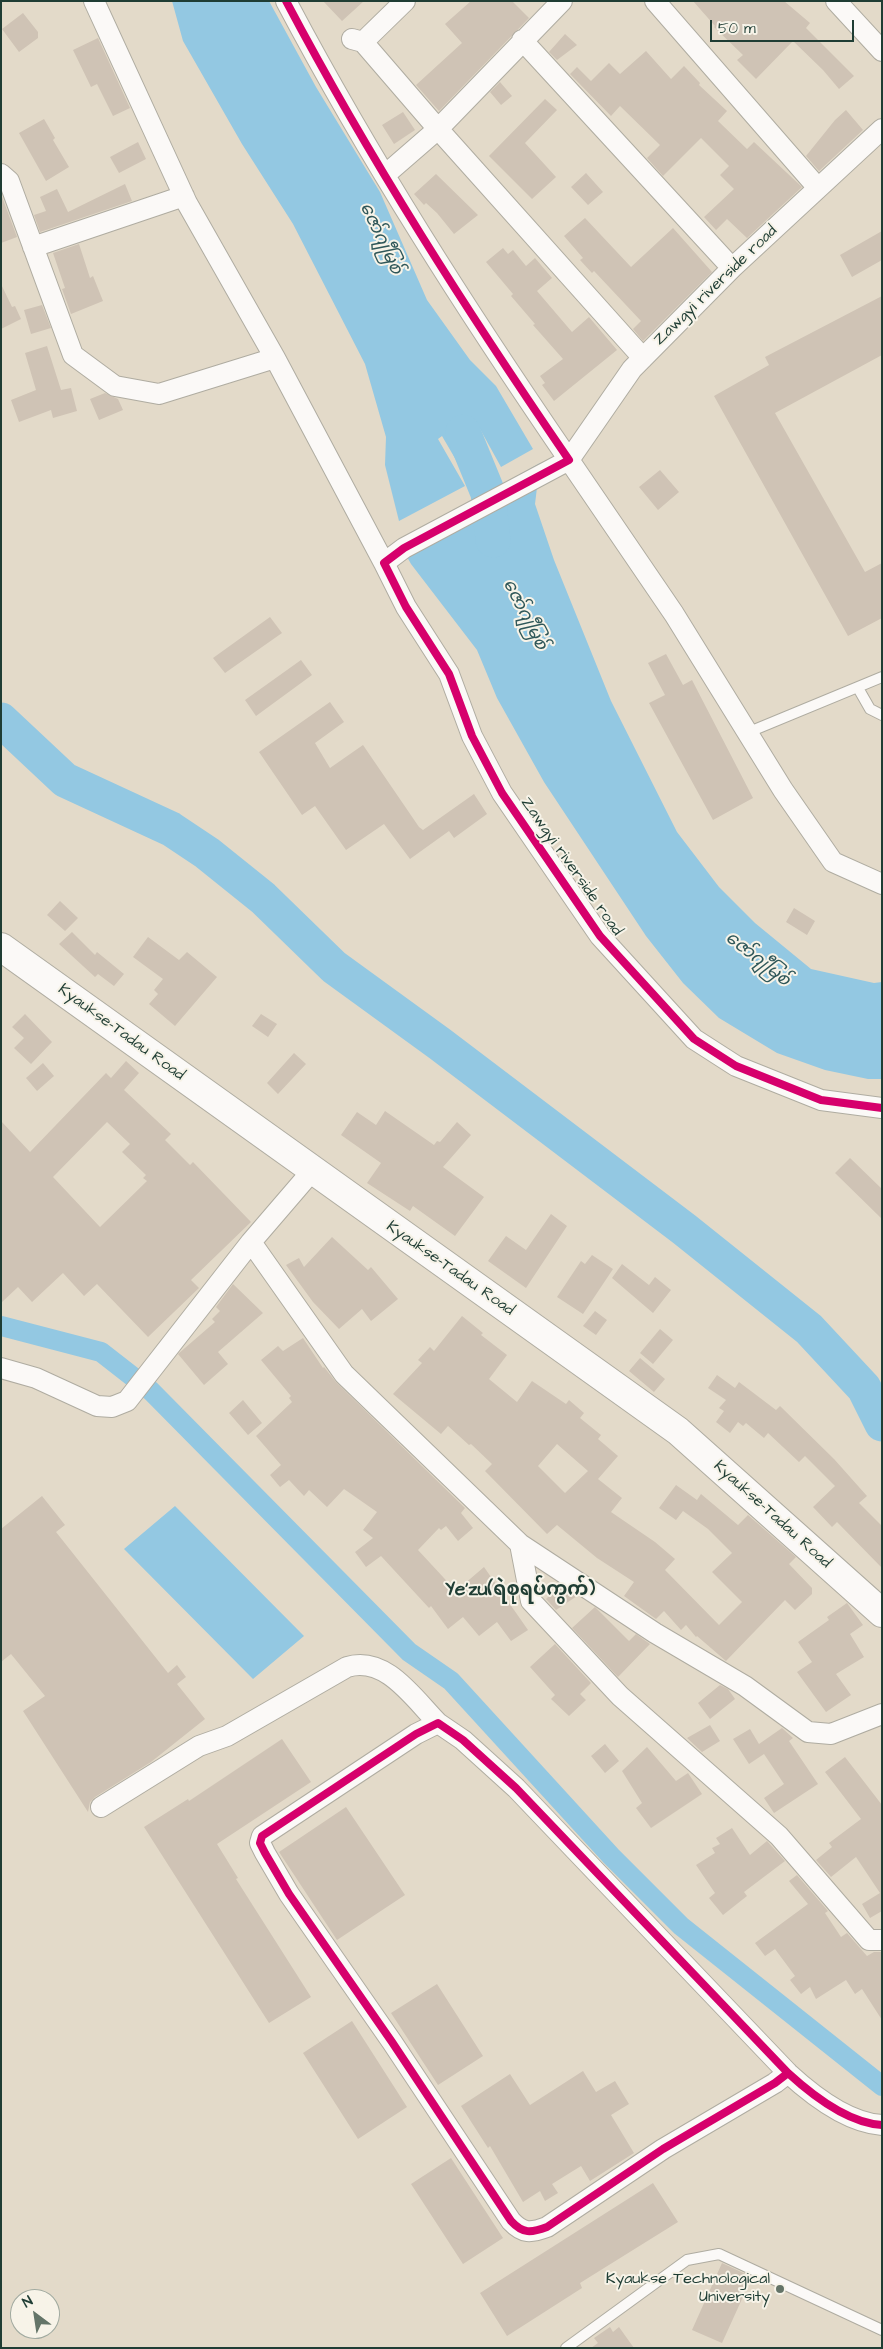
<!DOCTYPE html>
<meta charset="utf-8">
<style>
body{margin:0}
#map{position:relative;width:883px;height:2349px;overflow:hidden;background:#e3dac9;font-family:"Architects Daughter",sans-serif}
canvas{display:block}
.frame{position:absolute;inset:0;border:2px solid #1f3d34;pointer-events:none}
.north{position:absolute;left:10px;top:2289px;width:50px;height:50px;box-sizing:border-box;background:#f7f3e8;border:1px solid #a1aaa0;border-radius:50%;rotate:329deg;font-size:14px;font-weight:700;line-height:20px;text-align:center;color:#1f3d34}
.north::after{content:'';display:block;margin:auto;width:18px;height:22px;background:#647468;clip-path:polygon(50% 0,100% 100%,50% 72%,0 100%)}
.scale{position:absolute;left:710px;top:20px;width:144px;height:22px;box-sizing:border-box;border:2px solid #1f3d34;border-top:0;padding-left:6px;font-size:15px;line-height:18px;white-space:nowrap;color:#1f3d34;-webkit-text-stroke:4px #f7f3e8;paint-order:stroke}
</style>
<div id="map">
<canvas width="883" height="2349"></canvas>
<div class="frame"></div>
<div class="north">N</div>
<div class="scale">50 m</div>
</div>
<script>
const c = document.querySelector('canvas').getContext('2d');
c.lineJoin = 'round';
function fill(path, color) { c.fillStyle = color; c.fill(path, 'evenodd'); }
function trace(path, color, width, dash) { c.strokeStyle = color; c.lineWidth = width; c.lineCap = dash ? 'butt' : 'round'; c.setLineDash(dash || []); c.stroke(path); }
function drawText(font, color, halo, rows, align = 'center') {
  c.font = font + ' "Architects Daughter","Noto Sans Myanmar",sans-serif'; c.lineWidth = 4; c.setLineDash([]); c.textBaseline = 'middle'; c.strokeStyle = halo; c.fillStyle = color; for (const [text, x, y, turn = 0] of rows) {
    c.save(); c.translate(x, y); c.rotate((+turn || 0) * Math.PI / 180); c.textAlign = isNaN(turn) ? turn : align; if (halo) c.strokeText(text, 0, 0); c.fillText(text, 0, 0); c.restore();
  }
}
fill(new Path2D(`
 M172 1H269L316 87 380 192 427 300 470 360 496 386 533 449 501 467 475 420 471 422 496 470 470 484 442 436 438 439 465 486 399 521 385 465 386 437 365 364 293 224 242 144 183 41Z
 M540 463 535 504 554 560 611 701 677 832 719 887 755 923 811 969 874 983 882 982V1079H868L825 1070 777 1053 719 1018 683 983 646 936 544 782 497 698 477 650 411 564 406 555 512 494 506 482Z
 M175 1506 304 1636 253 1679 124 1549Z`), '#93c8e2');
trace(new Path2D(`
 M1 1326 101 1352 151 1391 409 1652 451 1681 611 1856 681 1926 882 2086`), '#93c8e2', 20);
trace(new Path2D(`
 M463 432 488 493 493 540
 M1 720 65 780 171 829 207 853 263 898 334 967 440 1044 684 1229 809 1329 864 1388 882 1424`), '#93c8e2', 35);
fill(new Path2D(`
 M323 1H364L342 21Z
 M471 1H512L529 18 439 111 416 85 462 43 445 24Z
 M693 1H784L810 23 806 28 854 76 839 89 823 70 793 41 756 79 737 60 743 55 714 27 715 26Z
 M23 13 38 32V38L19 52 2 29Z
 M565 34 577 45 557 60 549 52Z
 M98 38 130 108 113 116 97 84 91 87 73 50Z
 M646 51 671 79 684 66 700 83 699 85 727 111 718 121 747 149 754 142 802 187 747 238 727 219 716 230 704 217 734 189 720 175 729 166 701 138 663 176 647 158 660 145 620 106 611 116 570 74 577 67 591 81 609 63 620 74Z
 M500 82 512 96 501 105 490 92Z
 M545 99 557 110 525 143 556 177 532 199 489 156Z
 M846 110 863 130 819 171 806 156 835 120Z
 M403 112 415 130 394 144 382 125Z
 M44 119 55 138 53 140 69 167 46 181 19 133Z
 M138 142 146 159 119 173 110 157Z
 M586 173 603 192 588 205 571 187Z
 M436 174 478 215 454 234 437 213 426 203 424 205 414 194Z
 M125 184 132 201 40 232 34 215 46 211 40 197 57 189 68 212Z
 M1 194 17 237 1 243Z
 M585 218 631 267 673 228 712 272 643 341 633 329 641 321 594 271 592 273 580 260 583 258 564 236Z
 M882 231V260L852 277 840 255Z
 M79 244 90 278 93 276 103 301 71 314 62 289 65 288 53 253Z
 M503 248 508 254 513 250 526 266 535 258 552 278 537 291 572 332 589 317 617 350 554 401 542 385 545 383 540 376 563 359 533 325 535 324 511 296 513 294 486 262Z
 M1 284 12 307 15 306 21 319 1 329Z
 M882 296V355L775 413 865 572 882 563V618L848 636 714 396 769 365 765 357Z
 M42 305 51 328 31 334 24 310Z
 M47 346 61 390 71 388 77 411 53 418 51 410 19 422 11 400 36 390 25 353Z
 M105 393 118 399 123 410 99 420 90 399Z
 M660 470 679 492 658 510 639 487Z
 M270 617 282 633 225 673 213 658Z
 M666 654 683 685 692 680 753 798 713 820 649 703 665 695 648 663Z
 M301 660 312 675 256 716 245 700Z
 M330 702 344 722 315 743 330 768 363 745 419 827 423 830 474 794 487 814 454 838 449 831 410 859 384 824 346 850 315 806 302 815 259 752Z
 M60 901 78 918 65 931 47 915Z
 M794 908 815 921 807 935 786 922Z
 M72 932 95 955 97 952 124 974 114 986 98 974 95 977 59 944Z
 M148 937 179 960 187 952 217 977 175 1026 149 1004 158 994 154 990 163 979 133 957Z
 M25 1014 52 1042 31 1064 14 1048 24 1038 12 1027Z
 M261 1014 277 1024 268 1037 252 1026Z
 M294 1053 306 1064 278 1094 267 1083Z
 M126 1061 139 1073 124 1090 171 1134 165 1140 190 1165 193 1162 251 1222 191 1280 199 1288 148 1337 97 1284 84 1296 63 1273 32 1302 18 1287 1 1303V1121L30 1152 106 1073 111 1078ZM107 1122 130 1144 122 1152 146 1175 143 1178 147 1181 100 1227 53 1177Z
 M43 1063 54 1076 37 1091 26 1078Z
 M385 1111 434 1145 437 1141 440 1142 457 1122 471 1135 443 1167 484 1197 455 1236 413 1206 410 1211 367 1183 381 1163 341 1135 357 1112 376 1125Z
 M850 1158 882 1189V1219L835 1173Z
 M551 1214 567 1226 526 1288 488 1261 506 1236 526 1250Z
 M332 1237 368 1270 371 1267 398 1299 371 1321 362 1309 339 1329 313 1302 286 1265 299 1258 304 1267Z
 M592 1255 613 1269 583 1314 557 1297 581 1261 585 1264Z
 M622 1264 649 1285 655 1277 671 1290 653 1313 612 1278Z
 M233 1284 263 1313 218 1352 228 1364 204 1385 178 1354 215 1322 212 1319 220 1311 216 1307Z
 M595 1311 607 1320 596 1335 583 1326Z
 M462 1316 483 1333 481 1335 507 1355 489 1379 517 1402 532 1381 566 1404 569 1400 584 1413 580 1418 601 1435 598 1439 618 1456 598 1479 622 1498 611 1512 655 1542 675 1559 665 1570 719 1625 742 1602 712 1572 732 1553 708 1529 683 1511 676 1520 659 1508 676 1485 697 1500 701 1494 738 1525 748 1515 796 1557 789 1564 812 1588V1594L795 1610 785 1600 726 1661 697 1636 696 1637 686 1625 681 1630 664 1611 656 1619 624 1596 634 1582 597 1558 557 1525 547 1534 485 1471 492 1464 471 1444 469 1445 448 1426 441 1434 393 1394 422 1363 418 1360 430 1347 434 1351ZM557 1444 588 1471 565 1493 538 1466Z
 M660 1329 673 1340 653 1364 640 1353Z
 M303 1338 323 1368 324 1367 336 1382 465 1508 461 1513 473 1528 458 1541 446 1526 441 1530 439 1528 418 1550 456 1591 484 1567 528 1630 511 1641 497 1622 479 1636 463 1617 448 1629 431 1606 429 1608 381 1556 366 1567 355 1552 373 1538 363 1530 377 1512 344 1489 327 1507 309 1490 304 1496 289 1480 280 1487 270 1475 281 1465 256 1436 292 1402 289 1398 291 1396 261 1360 278 1346 283 1351Z
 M640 1358 665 1379 654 1392 629 1371Z
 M717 1375 735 1388 739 1382 776 1410 780 1406 834 1459 867 1496 859 1503 882 1526V1568L837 1522 832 1527 813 1507 835 1486 805 1456 799 1462 768 1433 764 1438 746 1423 743 1426 738 1422 730 1433 716 1422 724 1411 719 1408 726 1400 708 1388Z
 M243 1400 262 1423 248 1435 229 1413Z
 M42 1496 65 1525 56 1532 168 1673 177 1665 186 1677 177 1684 205 1719 151 1762 95 1797 90 1802 88 1812 23 1711 45 1696 11 1654 1 1662V1529Z
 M560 1585 577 1596 556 1610 546 1599Z
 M847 1603 863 1625 850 1634 864 1657 836 1674 851 1695 826 1712 797 1672 812 1662 798 1642 829 1620 827 1617Z
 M595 1607 629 1641 636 1634 650 1644 618 1677 572 1628Z
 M555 1644 591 1683 580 1694 586 1700 569 1716 551 1699 555 1695 530 1667Z
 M720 1685 728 1689 735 1699 710 1719 698 1703Z
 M710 1725 720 1741 702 1752 687 1738Z
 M782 1728 793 1738 789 1741 818 1784 774 1813 764 1798 784 1784 764 1754 749 1764 733 1739 750 1729 759 1744Z
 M282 1739 311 1782 217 1844 238 1878 236 1879 311 1997 269 2023 144 1827 188 1799 189 1801Z
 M605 1744 619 1761 605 1773 591 1756Z
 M647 1747 676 1781 688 1773 702 1794 651 1828 636 1808 642 1803 622 1771Z
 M845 1757 882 1805V1911L870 1918 862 1904 880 1893 856 1857 831 1877 816 1860 832 1847 829 1843 861 1819 825 1772Z
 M346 1807 405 1895 337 1940 279 1852Z
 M732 1828 750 1855 767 1841 785 1861 744 1892 747 1896 723 1915 709 1898 715 1893 696 1865 715 1853 712 1848 720 1844 716 1838Z
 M797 1875 828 1911 825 1913 841 1937 847 1933 867 1956 874 1952H882V2020L862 1989 855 1994 846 1980 816 1999 810 1987 801 1994 790 1980 795 1976 775 1949 765 1956 755 1943 808 1904 789 1881Z
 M437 1984 483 2056 438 2085 391 2013Z
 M352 2021 407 2107 358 2139 303 2053Z
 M583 2071 596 2092 615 2081 629 2104 611 2115 634 2153 590 2181 581 2166 552 2184 558 2193 545 2201 540 2191 523 2202 490 2146 488 2148 461 2106 510 2074 530 2105Z
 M451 2158 503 2238 463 2264 411 2184Z
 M653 2183 678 2222 580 2283 582 2288 507 2336 480 2293Z
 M722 2263 752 2277 722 2343 692 2330Z
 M610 2327 613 2332 619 2327 634 2348H591L598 2343 594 2338Z`), '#cfc3b5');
const lane = new Path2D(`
 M858 688 870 709 882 715
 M749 732 882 677
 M566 2348 687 2260 719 2254 882 2330`);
const street = new Path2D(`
 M94 1 187 203 275 358 384 563
 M286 1C370 160 467 311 569 460L404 548 384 563 406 607 449 674 472 736 502 793 600 936 694 1039 736 1066 821 1100 882 1108
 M655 1 818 188
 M836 1 882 51
 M352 39 363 42 405 1
 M522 40 732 268
 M363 42 438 129 643 358
 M882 129 732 268 632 369 569 460 674 614 783 790 833 862 882 884
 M1 174 9 181 73 355 115 386 159 394 275 358
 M385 175 438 129 562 1
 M33 247 184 196
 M251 1242 344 1374 520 1544 655 1633 745 1686 808 1732 831 1734 882 1714
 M1 1368 36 1378 97 1406 112 1407 127 1401 251 1242 312 1171
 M520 1544 531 1601 620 1696 779 1836 869 1940H882
 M101 1807 199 1746 227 1736 347 1667C386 1655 414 1699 438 1723
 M788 2073 775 2083 663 2149 547 2227C531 2233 523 2234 511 2221L392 2042 289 1894 265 1853 260 1843 262 1836 416 1734 438 1723 463 1740 516 1788 788 2073C812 2095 848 2123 882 2125`);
const secondary = new Path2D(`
 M1 947 678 1431 882 1613`);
trace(lane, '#afaca1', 12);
trace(street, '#afaca1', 22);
trace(secondary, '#afaca1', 30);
trace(lane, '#fbf9f7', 10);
trace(street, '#fbf9f7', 20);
trace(secondary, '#fbf9f7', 28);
trace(new Path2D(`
 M286 1C370 160 467 311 569 460L404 548 384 563 406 607 449 674 472 736 502 793 600 936 694 1039 736 1066 821 1100 882 1108
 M788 2073 775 2083 663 2149 547 2227C531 2233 523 2234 511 2221L392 2042 289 1894 265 1853 260 1843 262 1836 416 1734 438 1723 463 1740 516 1788 788 2073C812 2095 848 2123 882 2125`), '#d6006c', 8);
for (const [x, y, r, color] of [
 [780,2289,5,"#647468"]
]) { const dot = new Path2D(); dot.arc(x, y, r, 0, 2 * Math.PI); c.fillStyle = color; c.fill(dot); trace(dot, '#f7f3e8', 2); }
drawText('16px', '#1f3d34', '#f7f3e8', [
 ["Zawgyi riverside road",716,286,-44],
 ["Zawgyi riverside road",571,867,55],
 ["Kyaukse-Tadau Road",121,1033,36],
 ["Kyaukse-Tadau Road",450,1269,35],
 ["Kyaukse-Tadau Road",772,1515,42]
]);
drawText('16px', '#1f3d34', '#f7f3e8', [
 ["Kyaukse Technological",770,2280],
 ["University",770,2298]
], 'right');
drawText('italic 18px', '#2f5759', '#f7f3e8', [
 ["ဇော်ဂျီမြစ်",380,239,65],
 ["ဇော်ဂျီမြစ်",524,615,63],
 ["ဇော်ဂျီမြစ်",757,960,38]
]);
drawText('bold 19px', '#1f3d34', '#f7f3e8', [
 ["Ye'zu(ရဲစုရပ်ကွက်)",520,1591]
]);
</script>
